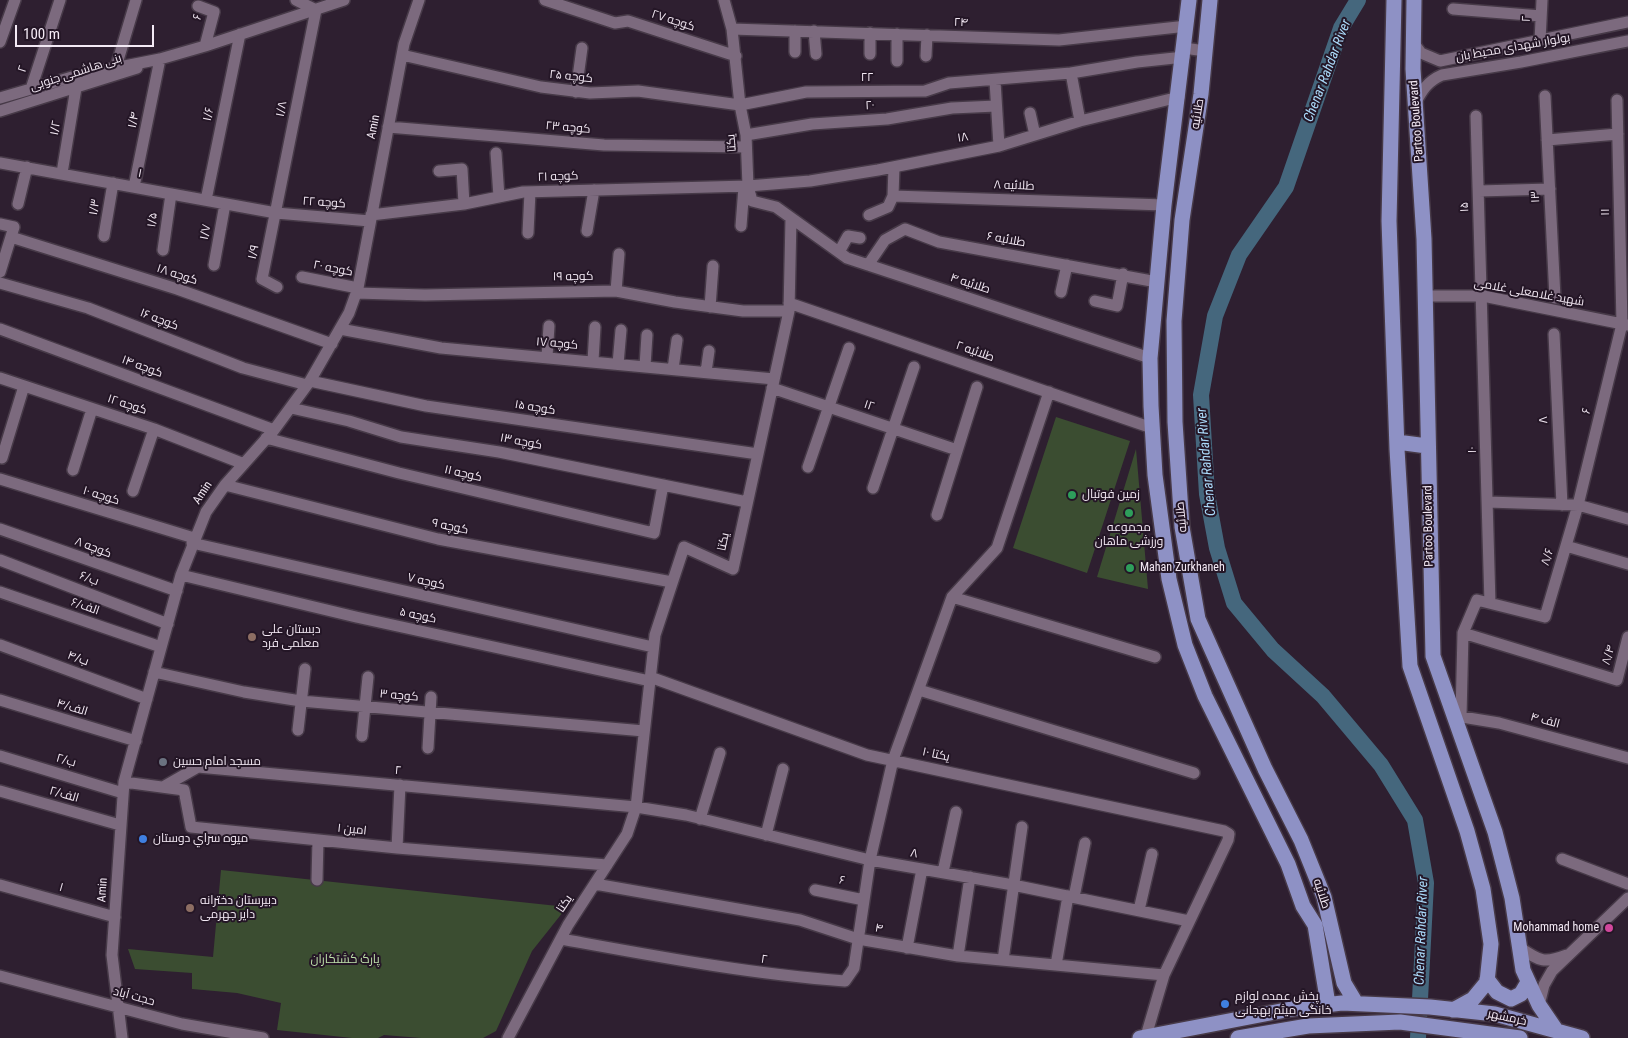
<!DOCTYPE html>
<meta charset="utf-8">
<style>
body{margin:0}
#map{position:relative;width:1628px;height:1038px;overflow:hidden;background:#2e1f30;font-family:"Roboto Condensed",sans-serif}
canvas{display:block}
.scale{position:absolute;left:15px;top:25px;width:139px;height:22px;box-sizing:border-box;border:2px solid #f4eaf5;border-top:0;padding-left:6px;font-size:15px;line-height:18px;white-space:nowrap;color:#f4eaf5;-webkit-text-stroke:4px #241626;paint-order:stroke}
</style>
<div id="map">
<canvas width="1628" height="1038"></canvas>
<div class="scale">100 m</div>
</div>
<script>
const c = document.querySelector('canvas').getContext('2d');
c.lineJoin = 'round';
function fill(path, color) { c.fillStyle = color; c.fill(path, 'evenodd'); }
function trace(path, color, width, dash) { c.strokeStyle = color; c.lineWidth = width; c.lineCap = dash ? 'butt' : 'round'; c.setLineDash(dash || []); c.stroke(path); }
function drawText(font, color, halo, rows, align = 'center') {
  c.font = font + ' "Roboto Condensed",Cairo,sans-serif'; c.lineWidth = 4; c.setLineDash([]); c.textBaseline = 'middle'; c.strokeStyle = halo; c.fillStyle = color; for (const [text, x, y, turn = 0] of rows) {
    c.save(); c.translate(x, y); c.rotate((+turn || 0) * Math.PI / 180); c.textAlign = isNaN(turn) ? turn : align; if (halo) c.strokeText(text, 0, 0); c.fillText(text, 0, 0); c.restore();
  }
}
fill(new Path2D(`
 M1056 417 1130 441 1087 573 1013 548Z
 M1136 449 1148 589 1097 577Z
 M221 870 567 907 532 951 496 1031 483 1038H421L384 1035 378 1038H352L277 1030 281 1003 237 993 192 989V973L135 969 128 949 213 957Z`), '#3b4d31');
trace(new Path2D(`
 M1358 0 1341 28 1286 187 1239 255 1215 316 1201 395 1207 494 1217 548 1234 603 1273 650 1323 696 1381 765 1415 820 1426 883 1418 1038`), '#45677d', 16);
const minor = new Path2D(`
 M545 0 615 23 628 21 736 56
 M724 0 732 29 740 105 746 135 748 186 752 201 776 207 847 258 1150 358
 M198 6 214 12 205 46
 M1453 9 1541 16
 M732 29 1059 40 1187 26
 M814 31 816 54
 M870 33V54
 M897 34V61
 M1540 41 1542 0
 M0 42 15 0
 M1413 42 1421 53 1440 61 1628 22
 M1184 48 1205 51
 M795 52V31
 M402 55 541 87 590 93 638 91 740 105 806 92 925 91 949 83 1071 73 1137 62 1184 57
 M926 56 927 35
 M116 67 136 0
 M1071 73 1080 121
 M995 81 999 146
 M31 89 60 0
 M576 92 582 48
 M1545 96 1555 298
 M0 98 79 75 160 59 205 46 344 0
 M1415 104C1422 90 1428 81 1442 75L1521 62 1628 41
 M0 111 137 68
 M1030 113 1035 135
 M1476 116 1490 603
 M388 127 604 145 746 147
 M746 135 812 124 887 119 952 108 996 106
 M1547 140 1618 134
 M496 153 499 197
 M0 163 276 213 370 221
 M894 167 893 196 1164 205
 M439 171 462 169 464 204
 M62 173 76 88
 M134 187 160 59
 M1479 191 1550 189
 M206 200 240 34
 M18 204 27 167
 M371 215 464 204 523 192 748 186 810 181 878 170 999 146 1080 121 1179 97
 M869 215 888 207 893 196
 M0 224 14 227 0 272
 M741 226 744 187
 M587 231 594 190
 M528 233 530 192
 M104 236 113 183
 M11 237 177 289 332 344
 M163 250 171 194
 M839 252 848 236 860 238
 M214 265 225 204
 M868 265 885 240 905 229 939 242 1157 282
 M302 277 358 288
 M0 283 88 308 243 368 307 385
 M277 287 262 279 316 10 296 0
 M616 291 619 254
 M1061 292 1067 265
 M356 293 425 295 616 291 675 302 743 311H789
 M1425 296H1483L1628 325
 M1095 301 1117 306 1123 274
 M789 303 1152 428
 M710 307 713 266
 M0 329 274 430
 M340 329 441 348 774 379
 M1554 334 1562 505
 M547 357 549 326
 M593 361 595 327
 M618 364 621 330
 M645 366 647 335
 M673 369 677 340
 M706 372 709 351
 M0 378 154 429 244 464
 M310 381 426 406 758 454
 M772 388 957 450
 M291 408 349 421 401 437 499 452 747 502
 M266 438 399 473 654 533 663 485
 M2 458 24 386
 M808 467 849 348
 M73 470 92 409
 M0 479 194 538
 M225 485 438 539 672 582
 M873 488 914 367
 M133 491 154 429
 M1488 502 1578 505 1628 519
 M937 515 977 387
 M0 529 177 591
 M192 543 653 647
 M1566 546 1628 564
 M0 560 168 624
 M181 575 356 617 650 681
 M0 592 161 647
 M952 597 1155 657
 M1463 633 1617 680 1628 637
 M0 645 147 699
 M154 672 244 692 301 701 644 731
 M650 677 867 755 1224 831 1229 834 1228 840 1164 975 1146 1036
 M919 690 1194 773
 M0 700 136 741
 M1456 716 1499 723 1628 758
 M1461 716 1463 633 1477 600 1545 617 1578 505 1622 324 1617 100
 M298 730 305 669
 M362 736 368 677
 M428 748 431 697
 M0 756 123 793
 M124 782 184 790 191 827 397 848 607 865
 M163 787 198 767 636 807 686 815 870 860 1013 885 1189 921
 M0 791 120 825
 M700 819 720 753
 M766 835 783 769
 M397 848 400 785
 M1562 859 1628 884
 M943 872 956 812
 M317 880 318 840
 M595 884 800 920 858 939 958 956 1164 975
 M0 885 115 917
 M815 890 864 900
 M1074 897 1085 843
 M1139 910 1152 854
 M561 939C655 956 749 974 845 981L854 968 870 860 893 760 952 597 997 548 1049 392
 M1519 947C1540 961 1543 964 1567 955
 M907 948 922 869
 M958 956 970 877
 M1003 960 1022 827
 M1056 965 1068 896
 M0 976 182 1024 263 1038
 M1539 1005 1544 985 1552 971 1628 898
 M122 1038 112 955 124 782 181 575 206 512 225 485 274 430 310 381 349 313 358 288 404 44 419 0
 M508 1038 568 925 627 834 636 807 655 635 684 547 733 569 789 311 791 218`);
const major = new Path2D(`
 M1189 0 1164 205 1150 358 1151 406 1155 475 1169 579 1185 645 1205 696 1288 864 1303 906 1315 925 1328 1004
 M1210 0 1201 94 1182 220 1174 321 1175 422 1182 527 1198 619 1265 769 1301 840 1324 897 1344 983 1356 1003
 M1394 0 1389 221 1397 449 1410 666 1467 831 1483 889 1491 944 1487 982 1473 999 1453 1010
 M1414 0 1413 69 1424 239 1433 656 1495 832 1512 898 1523 970 1539 1005 1556 1030
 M1397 442 1427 446
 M1487 979 1497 992 1511 999 1521 994 1528 982
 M1140 1038 1291 1009 1342 1003 1430 1007 1495 1014 1582 1038
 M1238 1038 1308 1026 1400 1022 1520 1038`);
trace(minor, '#473a48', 14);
trace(major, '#473a48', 18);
trace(minor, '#7c6a7e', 11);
trace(major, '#8e91c5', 15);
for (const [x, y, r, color] of [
 [1072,495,5,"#2e9e5b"],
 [1129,513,5,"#2e9e5b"],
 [1130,568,5,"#2e9e5b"],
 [252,637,5,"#8d6e63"],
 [163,762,5,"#6b7280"],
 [143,839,5,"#3f7fe0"],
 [190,908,5,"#8d6e63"],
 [1609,928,5,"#d1479c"],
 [1225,1004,5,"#3f7fe0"]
]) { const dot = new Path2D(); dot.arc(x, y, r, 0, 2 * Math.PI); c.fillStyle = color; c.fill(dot); trace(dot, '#241626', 2); }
drawText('12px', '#f4eaf5', '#241626', [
 ["۶",198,17,-76],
 ["۲",1527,19,-87],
 ["کوچه ۲۷",673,21,18],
 ["۲۴",961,23,2],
 ["بولوار شهدای محیط بان",1513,48,-10],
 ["۲",23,69,-72],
 ["بنی هاشمی جنوبی",76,73,-18],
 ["کوچه ۲۵",571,77,6],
 ["۲۲",867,78],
 ["۲۰",870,106,-3],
 ["۱/۸",282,109,-79],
 ["۱/۶",209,114,-79],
 ["طلائیه",1198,114,-81],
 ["۱/۴",134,120,-79],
 ["Partoo Boulevard",1417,121,-94],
 ["Amin",374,127,-79],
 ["۱/۲",56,128,-80],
 ["کوچه ۲۳",568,128,5],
 ["۱۸",963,138,-9],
 ["یکتا",732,143,-95],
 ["۱",140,174,11],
 ["کوچه ۲۱",558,177,-2],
 ["طلائیه ۸",1014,186,2],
 ["۱۳",1536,197,-93],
 ["کوچه ۲۲",324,203,4],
 ["۱/۳",95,207,-81],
 ["۱۵",1465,207,-92],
 ["۱۱",1606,212,-91],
 ["۱/۵",153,220,-82],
 ["۱/۷",206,232,-80],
 ["طلائیه ۶",1006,240,10],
 ["۱/۹",254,252,-78],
 ["کوچه ۲۰",333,269,11],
 ["کوچه ۱۸",177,275,18],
 ["کوچه ۱۹",573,277,-1],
 ["طلائیه ۴",970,284,18],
 ["شهید غلامعلی غلامی",1529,293,10],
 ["کوچه ۱۶",159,320,21],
 ["کوچه ۱۷",557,344,5],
 ["طلائیه ۲",975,352,19],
 ["کوچه ۱۴",142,367,20],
 ["کوچه ۱۲",127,405,18],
 ["۱۲",869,406,18],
 ["کوچه ۱۵",535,408,9],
 ["۶",1587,411,-76],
 ["۸",1544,420,-93],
 ["کوچه ۱۳",521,442,11],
 ["۱۰",1473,450,-91],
 ["کوچه ۱۱",463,474,13],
 ["Amin",203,493,-57],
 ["کوچه ۱۰",101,496,17],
 ["طلائیه",1182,517,-96],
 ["Partoo Boulevard",1429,526,-91],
 ["کوچه ۹",450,527,12],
 ["یکتا",724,542,-78],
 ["کوچه ۸",93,548,21],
 ["۸/۶",1548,557,-73],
 ["ب/۶",89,579,21],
 ["کوچه ۷",426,582,13],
 ["۶/الف",85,607,19],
 ["کوچه ۵",418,616,12],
 ["۸/۴",1609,655,-75],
 ["۴/ب",78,659,20],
 ["کوچه ۳",399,696,5],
 ["۴/الف",72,708,17],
 ["۴ الف",1545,721,15],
 ["۱۰ یکتا",936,755,12],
 ["۲/ب",66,761,16],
 ["۲",398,771,5],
 ["۲/الف",64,795,16],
 ["امین ۱",352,830,6],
 ["۸",914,854,10],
 ["۶",842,881,12],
 ["۱",61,888,16],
 ["Amin",103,890,-86],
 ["طلائیه",1321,894,72],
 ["یکتا",565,904,-57],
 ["۴",879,929,9],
 ["۲",764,960,8],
 ["حجت آباد",134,997,15],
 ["خرمشهر",1507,1018,12]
]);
drawText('12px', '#f4eaf5', '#241626', [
 ["زمین فوتبال",1082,495],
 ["مجموعه",1129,528,"center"],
 ["ورزشی ماهان",1129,542,"center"],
 ["Mahan Zurkhaneh",1140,568],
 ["دبستان علی",262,630],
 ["معلمی فرد",262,644],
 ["مسجد امام حسین",173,762],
 ["ميوه سراي دوستان",153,839],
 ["دبیرستان دخترانه",200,901],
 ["دایر جهرمی",200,915],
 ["Mohammad home",1599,928,"right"],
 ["پخش عمده لوازم",1235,997],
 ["خانگی میثم بهجانی",1235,1011]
], 'left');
drawText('12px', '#bee1aa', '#241626', [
 ["پارک کشتکاران",345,960]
]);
drawText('italic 14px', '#aad9f9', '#241626', [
 ["Chenar Rahdar River",1328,71,-69],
 ["Chenar Rahdar River",1207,462,-95],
 ["Chenar Rahdar River",1422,931,-88]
]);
</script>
